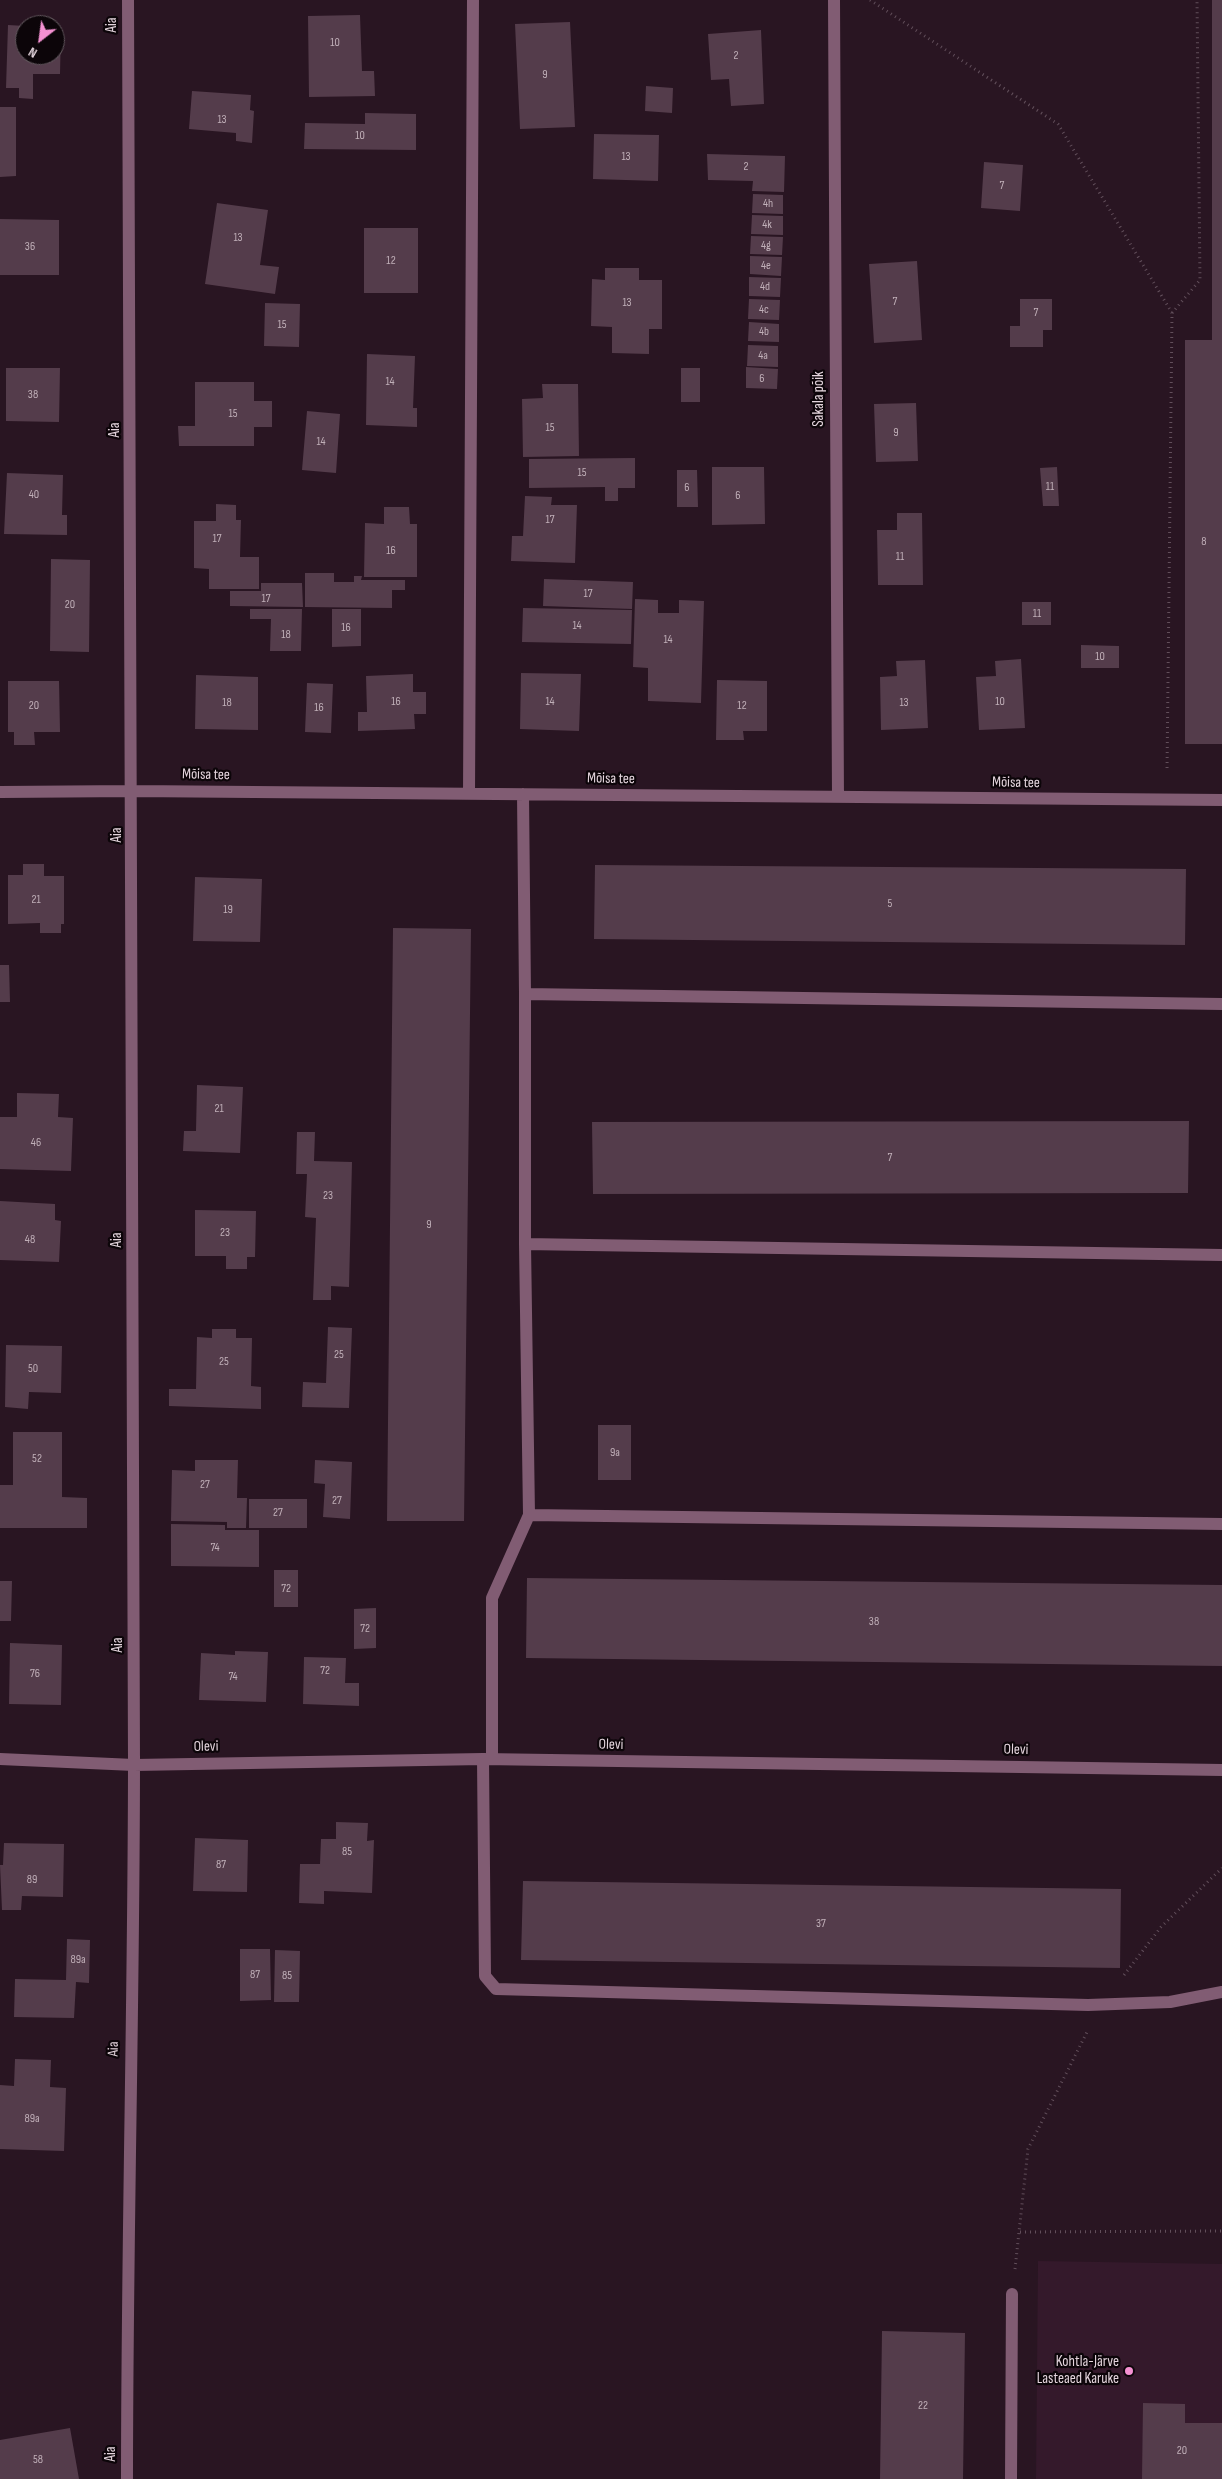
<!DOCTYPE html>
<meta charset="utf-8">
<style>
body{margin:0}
#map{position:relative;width:1222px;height:2479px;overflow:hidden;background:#291522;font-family:"Sofia Sans Condensed",sans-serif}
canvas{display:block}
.north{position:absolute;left:15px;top:15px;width:50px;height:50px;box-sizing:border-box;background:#0c0509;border:1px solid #62585e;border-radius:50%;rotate:210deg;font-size:14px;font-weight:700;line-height:20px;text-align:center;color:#e4d5dd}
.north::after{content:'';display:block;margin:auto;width:18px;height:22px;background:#f591d2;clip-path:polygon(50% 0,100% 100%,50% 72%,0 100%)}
</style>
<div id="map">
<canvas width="1222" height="2479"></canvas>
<div class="north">N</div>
</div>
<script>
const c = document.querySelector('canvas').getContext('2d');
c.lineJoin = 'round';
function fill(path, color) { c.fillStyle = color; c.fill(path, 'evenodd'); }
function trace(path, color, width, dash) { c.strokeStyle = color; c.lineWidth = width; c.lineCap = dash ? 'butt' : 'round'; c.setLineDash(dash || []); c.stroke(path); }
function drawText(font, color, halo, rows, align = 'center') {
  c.font = font + ' "Sofia Sans Condensed",sans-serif'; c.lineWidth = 4.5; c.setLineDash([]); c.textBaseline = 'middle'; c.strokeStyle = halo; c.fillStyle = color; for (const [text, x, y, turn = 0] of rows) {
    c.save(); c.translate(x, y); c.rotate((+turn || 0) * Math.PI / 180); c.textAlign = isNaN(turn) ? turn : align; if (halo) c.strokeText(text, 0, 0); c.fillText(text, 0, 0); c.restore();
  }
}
fill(new Path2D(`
 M1038 2261 1222 2264V2479H1036Z`), '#34192b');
fill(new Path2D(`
 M1212 0H1222V744H1185V340H1212Z
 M360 15 362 71H374L375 96 309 97 308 16Z
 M570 22 575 127 520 129 515 24Z
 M8 25 25 26V55H55V27H61L60 74H33V99L19 98V88H6Z
 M761 30 764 104 731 106 729 79 711 80 708 34Z
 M646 86 673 88 672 113 645 111Z
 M192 91 251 95 250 110 254 111 252 143 236 141V133L189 129Z
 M0 107H16V176L0 177Z
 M365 113 416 114V150L304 149 305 123 365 124Z
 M594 134 659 135 658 181 593 179Z
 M707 154 785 156 784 192 752 191 753 181 708 180Z
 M984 162 1023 165 1020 211 981 208Z
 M753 194 783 195V214L752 213Z
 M217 203 268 210 260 265 279 267 275 294 205 284Z
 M752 215 783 216V235L751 234Z
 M0 219 59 220V275H0Z
 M364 228H418V293H364Z
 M751 236 783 237 782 255 750 254Z
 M750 256 782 257 781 276 750 274Z
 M917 261 922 340 874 343 869 264Z
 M605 268H639V280H662V329H649V354L612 353V327L591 326 592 279 605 280Z
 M749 277 781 278 780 297 749 296Z
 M749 299 780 300 779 320 748 319Z
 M1020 299H1052V330H1043V347H1010V326H1020Z
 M265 303 300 304 299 347 264 346Z
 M749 322 779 324V342L748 341Z
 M748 345 778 346V367L747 366Z
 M367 354 415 356 413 408H417V427L366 425Z
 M746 367 778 369 777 389 746 388Z
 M6 368H60L59 422 6 421Z
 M681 368H700V402H681Z
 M195 382H254V401H272V427H254V446H179L178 426H195Z
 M542 384H578L579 456 523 457 522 399 543 398Z
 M916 403 918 461 876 462 874 404Z
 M307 411 340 414 336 473 302 470Z
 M635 458V488H618V501H605V487L529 488V459Z
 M712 467H764L765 524 712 525Z
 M1057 467 1059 506H1043L1040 468Z
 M677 470H697L698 507H677Z
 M7 473 63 475 62 515H67V535L4 534Z
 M525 496 552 497 551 505H577L575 563 511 561 512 536H523Z
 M216 504 236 505V520H241L240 557H259V589H209V569L194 568V521H216Z
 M384 507H409L410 524H417V577H364L365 523 384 524Z
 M897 513H922L923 585H878L877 530H897Z
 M51 559 90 560 89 652 50 651Z
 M305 573H334V582H354V576H362L361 580H405V590H392V608L305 607Z
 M544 579 633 582 632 609 543 606Z
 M261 583H302L303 607 230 606V591H261Z
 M635 599 658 600V613H679V600L704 601 701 703 648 701V668L633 667Z
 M1022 602H1051V625H1022Z
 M523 608 632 610 631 644 522 642Z
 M250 609H302L301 651H270L271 619H250Z
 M332 609H361V646L332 647Z
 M1081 645 1119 646V668H1081Z
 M1021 659 1025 728 979 730 976 677 996 676 995 661Z
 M925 660 928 728 881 730 880 677 897 676 896 661Z
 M521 673 581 674 579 731 520 729Z
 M413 674V692H426V714H414L415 729 358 731V712H367L366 676Z
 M196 675 258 677V730L195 729Z
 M717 680 767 681V731H743L744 740H716Z
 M8 681H59L60 732H34L35 745H14V732H8Z
 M307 683 333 684 331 733 305 732Z
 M23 864H44V876H64V924H61V933H40V923L8 924V875H23Z
 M595 865 1186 869 1185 945 594 939Z
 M195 877 262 879 260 942 193 941Z
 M393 928 471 929 464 1521H387Z
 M0 965H9L10 1002H0Z
 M197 1085 243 1087 240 1153 183 1151 184 1131H196Z
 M17 1093 59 1094 58 1117 73 1118 71 1171 0 1169V1117H17Z
 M1189 1121 1188 1193 593 1194 592 1122Z
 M297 1132H315L314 1161 352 1162 349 1287 331 1286V1300H313L316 1218 305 1217 307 1174H296Z
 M0 1201 55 1204V1220L61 1221 59 1262 0 1260Z
 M195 1210 256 1211 255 1257H247V1269H226V1256H195Z
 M328 1327 352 1328 349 1408 302 1407 303 1382 326 1383Z
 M212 1329H236V1338H252L251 1386 261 1387V1409L169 1406V1389H196L197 1337 212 1338Z
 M6 1345 62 1346 61 1393 29 1392 28 1409 5 1407Z
 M598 1425H631V1480H598Z
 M13 1432H62V1497L87 1498V1528H0V1485H13Z
 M195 1460H238L237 1498H247L246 1528H227V1522L171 1521 172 1470 195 1471Z
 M315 1460 352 1462 350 1519 323 1517 325 1484 314 1483Z
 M249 1499H307V1528H249Z
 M171 1524 225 1525V1530H259V1567L171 1566Z
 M274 1570H298V1607H274Z
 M527 1578 1222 1585V1666L526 1658Z
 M0 1581H12L11 1621H0Z
 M376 1608V1648L354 1649V1609Z
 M10 1643 62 1645 61 1705 9 1704Z
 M235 1651 268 1652 266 1702 199 1700 201 1653 235 1655Z
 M304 1657 346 1658 345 1683H359V1706L303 1704Z
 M336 1822 368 1823 367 1841 374 1840 372 1893 324 1891V1904L299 1903 300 1864H320L321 1839H336Z
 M195 1838 248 1840 247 1892 193 1891Z
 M4 1843 64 1844 63 1897 22 1896 21 1910H2L0 1865H3Z
 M523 1881 1121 1889 1120 1968 521 1960Z
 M67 1939 90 1940 89 1983 76 1982 74 2018 14 2017 15 1979 66 1980Z
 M240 1949H270L271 2000 240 2001Z
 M275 1950 300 1951 299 2002H274Z
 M15 2059 51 2060 50 2087 66 2088 64 2151 0 2149V2085L14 2086Z
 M882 2331 965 2333 963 2479H880Z
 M1143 2403 1185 2404V2423H1222V2479H1142Z
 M70 2428 79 2479H0V2440Z`), '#543c4b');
trace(new Path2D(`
 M870 0 1058 124 1172 313 1167 772
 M1172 313 1200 280 1197 0
 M1124 1975 1161 1927 1222 1868
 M1020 2232 1222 2231
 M1015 2269 1028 2149 1087 2032`), '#624f5b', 3, [1, 4]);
trace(new Path2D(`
 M834 0 838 797
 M0 792 133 791 1222 800
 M469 794 473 0
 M523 794 525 994 1222 1004
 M525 1244 1222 1255
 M529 1515 1222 1524
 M0 1759 134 1765 483 1759 1222 1770
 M483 1759 485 1976 496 1989 1088 2005 1170 2002 1222 1992
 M492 1759V1598L529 1515 525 1244V994
 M127 2479C127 2238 134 1997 134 1757 135 1171 132 585 128 0
 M1011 2479 1012 2294`), '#815c73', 12);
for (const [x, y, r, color] of [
 [1129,2371,5,"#f591d2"]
]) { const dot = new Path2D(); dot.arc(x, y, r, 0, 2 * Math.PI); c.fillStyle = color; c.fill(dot); trace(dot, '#0c0509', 2); }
drawText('12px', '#c0afb8', null, [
 ["10",335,43],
 ["2",736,56],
 ["9",545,75],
 ["13",222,120],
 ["10",360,136],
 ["13",626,157],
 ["2",746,167],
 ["7",1002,186],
 ["4h",768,204],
 ["4k",767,225],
 ["13",238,238],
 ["4g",766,246],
 ["36",30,247],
 ["12",391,261],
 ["4e",766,266],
 ["4d",765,287],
 ["7",895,302],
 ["13",627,303],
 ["4c",764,310],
 ["7",1036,313],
 ["15",282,325],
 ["4b",764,332],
 ["4a",763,356],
 ["6",762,379],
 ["14",390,382],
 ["38",33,395],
 ["15",233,414],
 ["15",550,428],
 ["9",896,433],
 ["14",321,442],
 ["15",582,473],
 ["11",1050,487],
 ["6",687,488],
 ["40",34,495],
 ["6",738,496],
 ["17",550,520],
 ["17",217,539],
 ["8",1204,542],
 ["16",391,551],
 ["11",900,557],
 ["17",588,594],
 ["17",266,599],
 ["20",70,605],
 ["11",1037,614],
 ["14",577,626],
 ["16",346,628],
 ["18",286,635],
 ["14",668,640],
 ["10",1100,657],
 ["16",396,702],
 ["14",550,702],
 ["10",1000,702],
 ["18",227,703],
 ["13",904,703],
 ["20",34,706],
 ["12",742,706],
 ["16",319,708],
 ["21",36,900],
 ["5",890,904],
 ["19",228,910],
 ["21",219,1109],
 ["46",36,1143],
 ["7",890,1158],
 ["23",328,1196],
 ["9",429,1225],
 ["23",225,1233],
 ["48",30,1240],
 ["25",339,1355],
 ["25",224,1362],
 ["50",33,1369],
 ["9a",615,1453],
 ["52",37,1459],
 ["27",205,1485],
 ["27",337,1501],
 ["27",278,1513],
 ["74",215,1548],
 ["72",286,1589],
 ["38",874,1622],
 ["72",365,1629],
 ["72",325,1671],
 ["76",35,1674],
 ["74",233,1677],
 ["85",347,1852],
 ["87",221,1865],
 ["89",32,1880],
 ["37",821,1924],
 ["89a",78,1960],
 ["87",255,1975],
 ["85",287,1976],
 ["89a",32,2119],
 ["22",923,2406],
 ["20",1182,2451],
 ["58",38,2460]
]);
drawText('15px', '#e4d5dd', '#0c0509', [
 ["Aia",112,25,-90],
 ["Sakala põik",819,399,-90],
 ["Aia",115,430,-90],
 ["Mõisa tee",206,775,1],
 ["Mõisa tee",611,779,1],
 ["Mõisa tee",1016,783,1],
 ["Aia",117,835,-90],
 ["Aia",117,1240,-90],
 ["Aia",118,1645,-90],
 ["Olevi",611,1745,1],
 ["Olevi",206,1747,-1],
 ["Olevi",1016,1750,1],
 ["Aia",114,2049,-89],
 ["Aia",111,2454,-90]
]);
drawText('15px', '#e4d5dd', '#0c0509', [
 ["Kohtla-Järve",1119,2362],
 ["Lasteaed Karuke",1119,2379]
], 'right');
</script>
